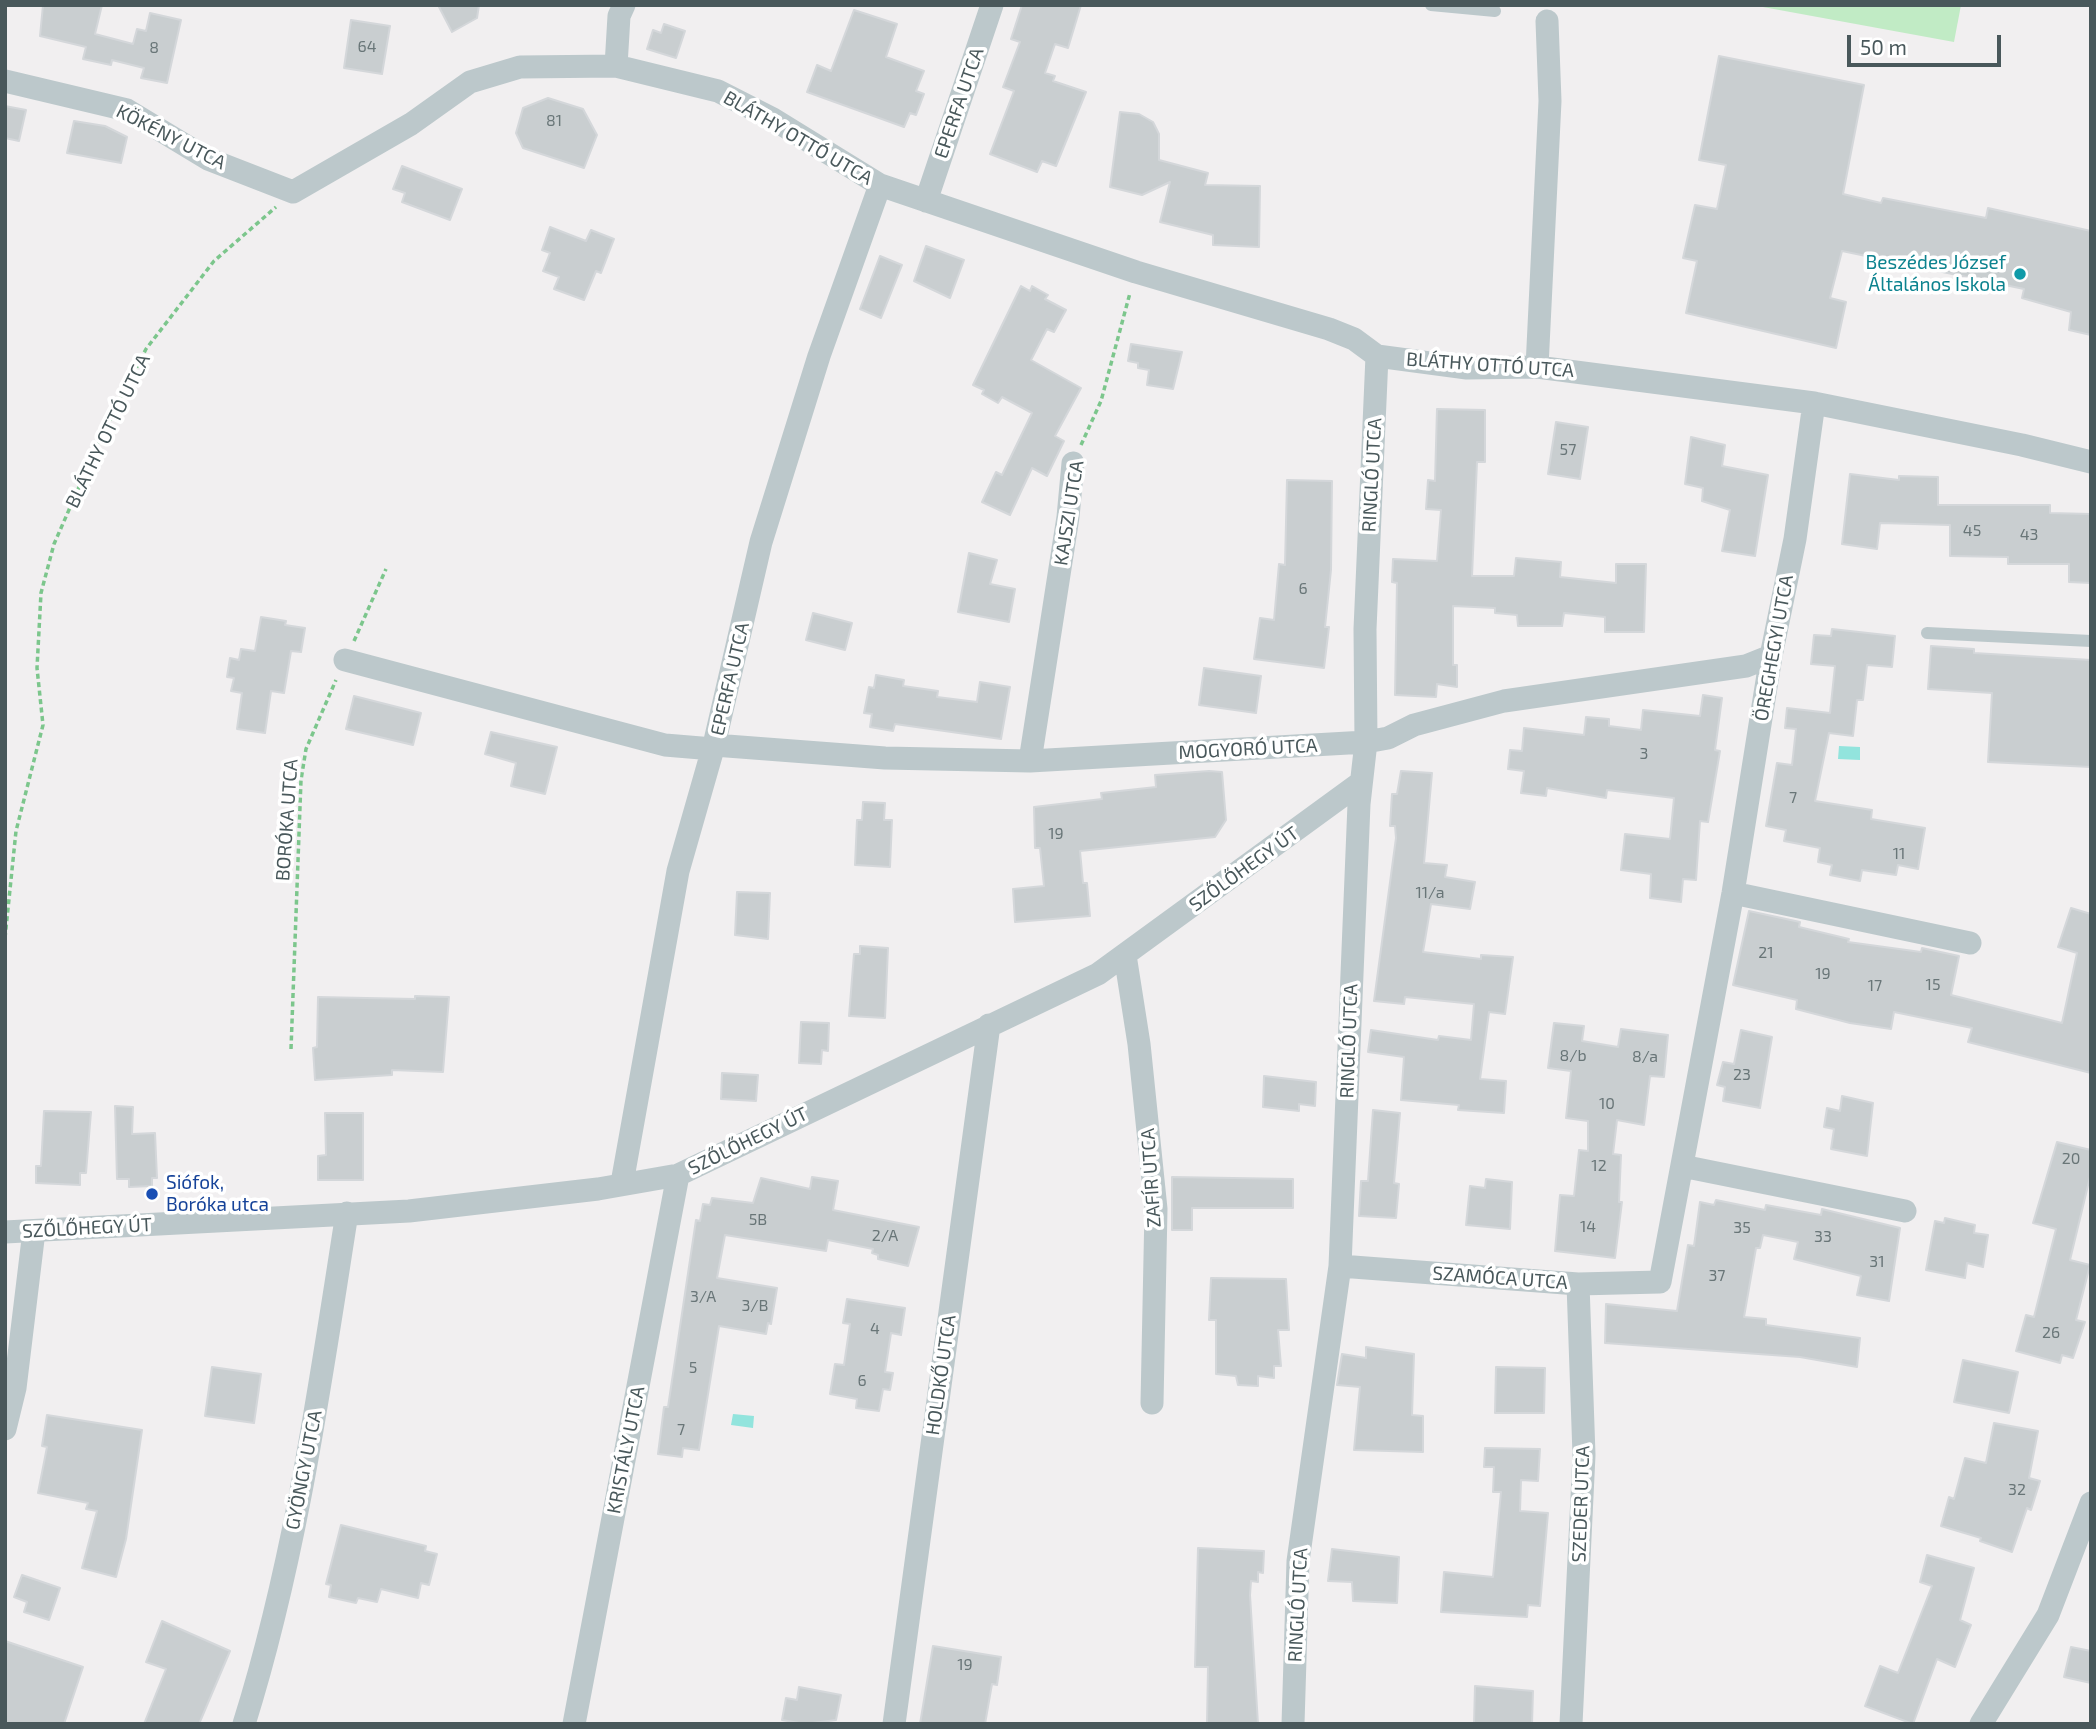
<!DOCTYPE html>
<meta charset="utf-8">
<style>
body{margin:0}
#map{position:relative;width:2096px;height:1729px;overflow:hidden;background:#f1eff0;font-family:"Exo 2",sans-serif}
canvas{display:block}
.frame{position:absolute;inset:0;border:7px solid #49585b;pointer-events:none}
.scale{position:absolute;left:1847px;top:35px;width:154px;height:32px;box-sizing:border-box;border:4px solid #49585b;border-top:0;padding-left:9px;font-size:21px;line-height:24px;white-space:nowrap;color:#49585b;-webkit-text-stroke:5px #fff;paint-order:stroke}
</style>
<div id="map">
<canvas width="2096" height="1729"></canvas>
<div class="frame"></div>
<div class="scale">50 m</div>
</div>
<script>
const c = document.querySelector('canvas').getContext('2d');
c.lineJoin = 'round';
function fill(path, color) { c.fillStyle = color; c.fill(path, 'evenodd'); }
function trace(path, color, width, dash) { c.strokeStyle = color; c.lineWidth = width; c.lineCap = dash ? 'butt' : 'round'; c.setLineDash(dash || []); c.stroke(path); }
function drawText(font, color, halo, rows, align = 'center') {
  c.font = font + ' "Exo 2",sans-serif'; c.lineWidth = 7; c.setLineDash([]); c.textBaseline = 'middle'; c.strokeStyle = halo; c.fillStyle = color; for (const [text, x, y, turn = 0] of rows) {
    c.save(); c.translate(x, y); c.rotate((+turn || 0) * Math.PI / 180); c.textAlign = isNaN(turn) ? turn : align; if (halo) c.strokeText(text, 0, 0); c.fillText(text, 0, 0); c.restore();
  }
}
fill(new Path2D(`
 M1752 5H1961L1954 42Z`), '#c1ebc5');
fill(new Path2D(`
 M1839 746 1860 747V760L1838 759Z
 M733 1414 754 1416 753 1428 731 1425Z`), '#92e4dd');
const building = new Path2D(`
 M43 5H102L95 34 133 44 137 29 146 31 150 13 181 20 167 83 141 78 144 68 112 60 111 65 83 59 86 47 40 36Z
 M438 5H479L477 18 452 32Z
 M1022 5H1081L1068 48 1055 44 1045 73 1055 76 1053 81 1086 92 1056 166 1042 161 1037 172 990 154 1014 91 1003 87 1020 42 1011 39Z
 M854 10 897 24 886 57 924 71 916 91 924 94 916 115 910 113 904 127 807 92 817 65 831 71Z
 M351 20 390 26 382 74 344 68Z
 M664 24 685 31 676 58 647 49 653 30 661 33Z
 M1719 56 1864 85 1843 194 1881 203 1883 198 1986 218 1988 208 2091 231V335L2069 330 2071 312 2022 298 2024 289 1842 251 1830 298 1846 302 1836 348 1686 313 1697 261 1683 258 1695 205 1717 209 1726 165 1699 160Z
 M548 98 583 109 597 135 584 168 523 148 516 133 523 108Z
 M5 106 26 110 19 141 5 138Z
 M1120 112 1139 114 1153 122 1159 134V160L1208 173 1205 185 1260 186 1259 247 1213 245V235L1160 222 1170 182 1142 195 1110 187Z
 M74 121 105 126 127 137 121 163 67 153Z
 M402 166 462 189 450 220 402 202 405 193 393 189Z
 M550 227 586 241 591 230 614 239 601 273 596 271 584 300 554 289 559 277 543 271 550 253 542 250Z
 M926 246 964 260 950 298 914 281Z
 M880 256 902 265 881 318 860 309Z
 M1021 286 1030 291 1032 286 1048 295 1045 299 1066 310 1054 332 1047 329 1031 360 1081 388 1055 436 1064 441 1047 476 1032 468 1010 515 982 502 996 472 1002 475 1032 413 1002 397 998 403 982 394 984 390 973 385Z
 M1131 344 1182 352 1173 389 1147 385 1149 370 1138 368V363L1128 361Z
 M1437 409 1485 410V462H1477L1472 576H1514L1516 558 1561 562 1560 577 1616 583V564H1646L1644 632H1605V617L1564 613 1562 626H1518L1517 615 1495 613V608L1453 606V665H1457V687L1437 684 1436 697 1395 695 1397 583 1392 582 1393 559 1437 561 1441 510 1426 509 1428 480 1435 481Z
 M1556 422 1588 427 1580 479 1548 474Z
 M1691 437 1725 445 1722 466 1768 475 1755 556 1722 551 1730 510 1702 501 1703 488 1685 484Z
 M1850 474 1899 480V476L1938 477V505H2050V513L2091 514V583L2069 582V564H2008V557L1950 556V525L1880 523 1877 549 1842 544Z
 M1287 480 1332 481 1331 570 1325 627H1329L1324 668 1254 659 1260 618 1274 620 1279 564 1285 565Z
 M969 553 997 560 990 584 1015 589 1009 622 958 612Z
 M813 613 852 623 845 650 806 640Z
 M261 617 286 621 285 625 305 628 301 652 291 651 284 693 271 691 265 733 237 729 242 693 231 691 234 678 227 677 230 658 239 660 241 649 255 651Z
 M1832 629 1895 636 1892 667 1867 665 1863 700H1857L1853 736 1829 733 1815 801 1872 810 1871 819 1925 828 1918 869 1898 865 1896 875 1862 870 1860 881 1830 875 1832 865 1818 862 1820 848 1784 841 1786 830 1766 826 1777 763 1792 765 1796 729 1785 728 1787 708 1830 713 1835 666 1811 664 1814 635 1831 636Z
 M1931 646 1974 649V653L2091 660V767L1988 762 1992 693 1928 689Z
 M1204 668 1261 676 1256 713 1199 705Z
 M876 675 904 680 903 686 938 691 937 697 977 702 980 682 1010 687 1001 739 895 724 893 731 870 727 872 714 864 713 869 687 874 688Z
 M1703 695 1722 698 1715 750 1720 751 1708 822 1700 821 1696 880 1683 879 1681 902 1650 898 1651 874 1621 870 1625 834 1670 839 1674 798 1607 790 1606 798 1547 788 1546 796 1521 793 1524 771 1508 769 1510 750 1522 751 1524 728 1584 735 1586 717 1609 719V726L1641 730 1643 710 1700 716Z
 M354 696 421 713 413 745 346 729Z
 M491 732 557 747 545 794 511 786 516 763 485 754Z
 M1209 771 1222 772 1226 820 1215 837 1080 851 1083 883H1087L1090 916 1015 922 1013 889 1044 886 1040 848H1035L1034 807 1102 799 1101 793 1156 787 1155 775Z
 M1401 771 1432 773 1424 863 1447 865 1445 877 1475 882 1470 909 1431 904 1423 952 1481 959V955L1513 957 1505 1014 1489 1012 1480 1079 1506 1081 1504 1113 1458 1110 1459 1105 1401 1100 1404 1057 1368 1052 1371 1030 1438 1040 1439 1036 1471 1040 1474 1004 1405 997 1404 1004 1374 1001 1396 838 1395 826H1390L1392 794H1397Z
 M863 802 885 803 884 820H892L890 867 855 865 857 820H862Z
 M737 892 770 893 768 939 735 935Z
 M2071 908 2091 914V1073L1968 1042 1972 1028 1894 1012 1891 1029 1850 1023 1796 1009 1797 1000 1733 985 1749 911 1800 922 1799 927 1849 939 1848 942 1921 952 1922 948 1959 956 1951 995 2062 1023 2077 953 2058 947Z
 M860 946 888 948 885 1018 849 1016 854 954H860Z
 M415 996 449 997 443 1072 392 1070V1075L315 1080 313 1048 317 1047 318 997 415 999Z
 M801 1022 829 1023 828 1051 822 1050 821 1064 799 1063Z
 M1554 1023 1584 1026 1582 1041 1618 1047 1621 1029 1668 1035 1664 1077 1650 1076 1644 1125 1617 1120 1613 1154 1621 1155 1619 1202H1622L1615 1258 1555 1251 1560 1195 1574 1196 1579 1150 1588 1151V1121L1566 1118 1571 1071 1548 1068Z
 M1741 1030 1772 1037 1760 1108 1723 1101 1725 1087 1717 1085 1723 1062 1734 1064Z
 M722 1073 758 1075 756 1101 721 1099Z
 M1264 1076 1316 1082 1315 1106 1299 1104V1111L1263 1107Z
 M1842 1096 1873 1103 1867 1156 1831 1149 1834 1129 1824 1127 1827 1108 1840 1111Z
 M115 1106 133 1107 132 1134 155 1133 157 1178H152V1186L129 1187V1179H117Z
 M1373 1110 1400 1113 1394 1183 1399 1184 1396 1218 1359 1216 1361 1181H1368Z
 M44 1111 91 1112 86 1173H80V1185L36 1183V1166H41Z
 M325 1113H363V1180H318V1156L326 1155Z
 M2057 1142 2091 1150V1173L2070 1260 2090 1265 2076 1320 2085 1322 2073 1358 2062 1355 2060 1363 2016 1351 2026 1315 2034 1317 2056 1229 2033 1223Z
 M812 1177 838 1181 833 1210 919 1227 908 1266 878 1259V1255L872 1253 873 1249 828 1240 826 1251 725 1235 717 1278 777 1288 771 1324 768 1323 766 1334 719 1326 699 1450 683 1448 682 1457 658 1454 664 1407H668L696 1220 700 1221 703 1204 710 1205 712 1198 753 1203 761 1178 810 1189Z
 M1172 1177 1293 1179V1208H1192V1230H1172Z
 M1486 1179 1512 1182 1510 1229 1466 1225 1470 1186 1485 1188Z
 M1716 1200 1765 1210 1766 1205 1821 1215 1822 1209 1900 1228 1889 1301 1857 1295 1861 1276 1794 1259 1798 1242 1763 1235 1760 1248H1756L1744 1317 1766 1319V1325L1860 1338 1857 1367 1800 1357 1605 1343 1606 1304 1677 1311 1688 1245 1694 1246 1700 1202 1714 1205Z
 M1945 1218 1975 1225 1974 1233 1988 1235 1983 1267 1967 1263 1965 1278 1926 1270 1935 1221 1944 1223Z
 M1211 1278 1286 1279 1289 1330H1278L1281 1366H1274V1378L1258 1376V1386L1238 1385 1236 1376 1216 1374V1320H1209Z
 M847 1299 905 1308 901 1335 891 1333 885 1372 893 1373 890 1390 883 1389 879 1411 856 1408 857 1399 830 1394 835 1364 844 1365 850 1324 843 1323Z
 M1366 1347 1414 1354 1412 1415 1423 1416V1452L1354 1450 1360 1387 1337 1385 1342 1354 1366 1358Z
 M1963 1360 2018 1372 2009 1413 1954 1402Z
 M212 1367 261 1374 254 1423 205 1416Z
 M1496 1367 1545 1368 1544 1413H1495Z
 M47 1415 142 1430 126 1539 116 1577 82 1568 97 1511 86 1509 88 1503 38 1493 47 1447 42 1446Z
 M1994 1423 2038 1431 2029 1478 2040 1481 2031 1510 2027 1508 2012 1552 1980 1541 1981 1538 1941 1526 1949 1497 1954 1499 1965 1458 1986 1463Z
 M1485 1448 1540 1449 1538 1481 1521 1480 1520 1511 1548 1513 1540 1606 1528 1605 1527 1617 1441 1612 1444 1572 1493 1577 1501 1492H1493L1494 1467H1484Z
 M341 1525 426 1546 425 1551 437 1554 429 1585 421 1583 418 1598 381 1589 377 1602 358 1598 356 1603 329 1597 331 1585 326 1584Z
 M1198 1548 1264 1551 1263 1573 1258 1572V1582L1251 1581 1250 1595 1258 1724H1207L1208 1667H1195Z
 M1332 1549 1399 1557 1397 1603 1353 1601 1352 1582 1328 1581Z
 M1927 1555 1974 1568 1960 1620 1971 1625 1955 1667 1937 1659 1913 1724 1865 1706 1880 1666 1898 1673 1932 1586 1920 1582Z
 M22 1575 60 1588 49 1620 24 1612 27 1602 14 1597Z
 M162 1621 230 1651 199 1724H144L166 1669 146 1662Z
 M5 1641 83 1667 64 1724H5Z
 M933 1646 1001 1657 997 1685 992 1684 985 1724H920Z
 M2071 1647 2091 1651V1683L2064 1677Z
 M1475 1686 1533 1691 1532 1724H1474Z
 M799 1687 841 1695 836 1720 805 1724 782 1720 786 1698 797 1700Z`);
fill(building, '#c9ced0');
trace(building, '#d4d7da', 2);
trace(new Path2D(`
 M1081 445 1101 401 1130 293
 M354 641 386 569
 M5 938 16 831 43 725 37 668 41 593 54 544 101 437 146 349 214 261 276 207
 M291 1049 301 780 306 749 336 680`), '#7cc68c', 3.5, [5, 3.5]);
trace(new Path2D(`
 M1431 5 1495 11
 M1927 633 2091 641`), '#bcc8cb', 12);
trace(new Path2D(`
 M616 66 619 16 624 5
 M5 81 127 110 208 159 293 192 411 124 470 82 520 67 616 66 718 91 773 119 880 185 1136 272 1329 329 1354 339 1377 356 1467 368 1537 367 1814 403 2022 445 2091 462
 M926 201 992 5
 M1537 367 1550 101 1547 21
 M345 660 665 745 713 749
 M714 745 885 758 1030 761 1366 742 1388 738 1414 725 1504 701 1746 666 1771 656
 M1030 761 1068 517 1073 463
 M1733 893 1970 943
 M1125 955 1139 1044 1156 1209 1152 1403
 M1682 1166 1905 1211
 M622 1183 678 871 714 745 761 542 819 356 880 185
 M5 1232 409 1211 598 1189 678 1175 1098 974 1360 783
 M1340 1266 1578 1284 1660 1282 1733 893 1771 656 1795 539 1814 403
 M5 1429 15 1388 34 1231
 M244 1724C296 1558 320 1384 347 1213
 M574 1724 678 1175
 M894 1724 989 1025
 M1293 1724 1298 1561 1340 1266 1359 804 1366 742 1365 629 1377 356
 M1571 1724 1584 1455 1578 1284
 M1981 1724 2048 1615 2091 1503`), '#bcc8cb', 23);
for (const [x, y, r, color] of [
 [2020,274,7,"#0f9aa8"],
 [152,1194,7,"#1a4fb4"]
]) { const dot = new Path2D(); dot.arc(x, y, r, 0, 2 * Math.PI); c.fillStyle = color; c.fill(dot); trace(dot, '#fff', 2.5); }
drawText('16px', '#697678', null, [
 ["64",367,47],
 ["8",154,48],
 ["81",554,121],
 ["57",1568,450],
 ["45",1972,531],
 ["43",2029,535],
 ["6",1303,589],
 ["3",1644,754],
 ["7",1793,798],
 ["19",1056,834],
 ["11",1899,854],
 ["11/a",1430,893],
 ["21",1766,953],
 ["19",1823,974],
 ["15",1933,985],
 ["17",1875,986],
 ["8/b",1573,1056],
 ["8/a",1645,1057],
 ["23",1742,1075],
 ["10",1607,1104],
 ["20",2071,1159],
 ["12",1599,1166],
 ["5B",758,1220],
 ["14",1588,1227],
 ["35",1742,1228],
 ["2/A",885,1236],
 ["33",1823,1237],
 ["31",1877,1262],
 ["37",1717,1276],
 ["3/A",703,1297],
 ["3/B",755,1306],
 ["4",875,1329],
 ["26",2051,1333],
 ["5",693,1368],
 ["6",862,1381],
 ["7",681,1430],
 ["32",2017,1490],
 ["19",965,1665]
]);
drawText('19px', '#49585b', '#fff', [
 ["EPERFA UTCA",959,103,-71],
 ["KÖKÉNY UTCA",171,137,27],
 ["BLÁTHY OTTÓ UTCA",798,138,30],
 ["BLÁTHY OTTÓ UTCA",1490,365,4],
 ["BLÁTHY OTTÓ UTCA",108,431,-64],
 ["RINGLÓ UTCA",1372,475,-87],
 ["KAJSZI UTCA",1069,513,-81],
 ["ÖREGHEGYI UTCA",1774,648,-80],
 ["EPERFA UTCA",730,679,-77],
 ["MOGYORÓ UTCA",1248,749,-3],
 ["BORÓKA UTCA",287,820,-86],
 ["SZŐLŐHEGY ÚT",1244,869,-36],
 ["RINGLÓ UTCA",1349,1041,-88],
 ["SZŐLŐHEGY ÚT",748,1141,-26],
 ["ZAFÍR UTCA",1151,1178,-94],
 ["SZŐLŐHEGY ÚT",87,1228,-3],
 ["SZAMÓCA UTCA",1500,1278,4],
 ["HOLDKŐ UTCA",941,1375,-82],
 ["KRISTÁLY UTCA",626,1450,-79],
 ["GYÖNGY UTCA",304,1470,-79],
 ["SZEDER UTCA",1581,1504,-88],
 ["RINGLÓ UTCA",1298,1605,-87]
]);
drawText('19px', '#0d838f', '#fff', [
 ["Beszédes József",2006,263],
 ["Általános Iskola",2006,285]
], 'right');
drawText('19px', '#164399', '#fff', [
 ["Siófok,",166,1183],
 ["Boróka utca",166,1205]
], 'left');
</script>
